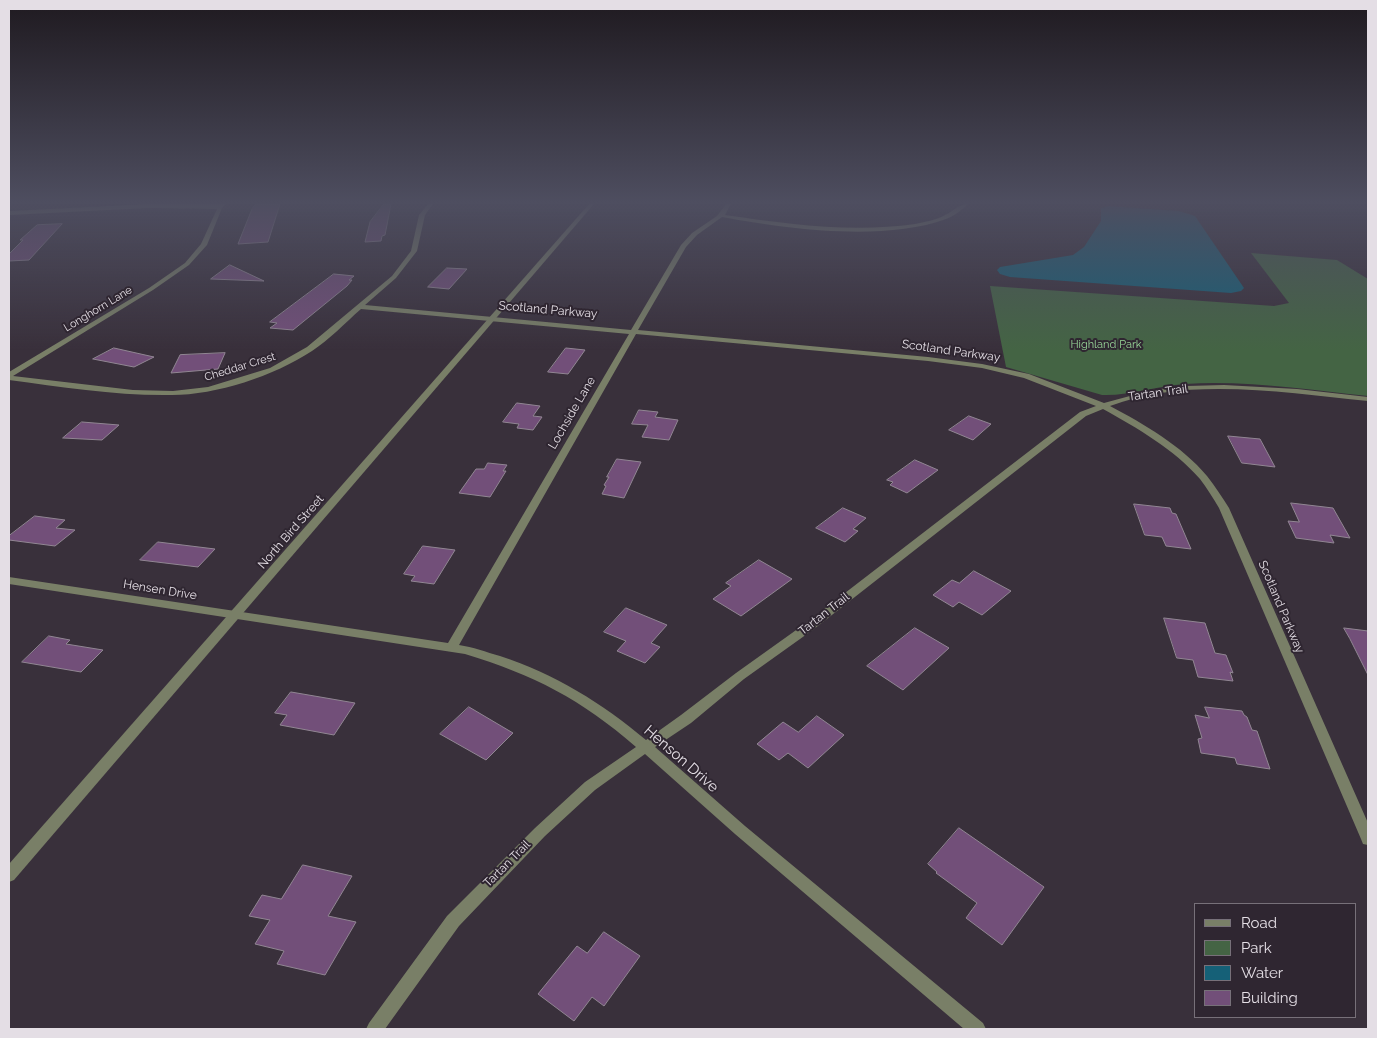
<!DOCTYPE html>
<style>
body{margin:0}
#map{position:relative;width:1377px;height:1038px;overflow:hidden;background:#39303b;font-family:Raleway,sans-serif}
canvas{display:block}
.frame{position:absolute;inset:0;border:10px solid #e4dee5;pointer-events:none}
.legend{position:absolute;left:1194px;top:903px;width:162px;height:115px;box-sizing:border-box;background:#2f2631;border:1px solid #777079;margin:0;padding:6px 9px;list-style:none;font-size:15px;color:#e4dee5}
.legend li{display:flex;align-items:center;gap:10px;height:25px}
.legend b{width:25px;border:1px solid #777079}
</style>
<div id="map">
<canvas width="1377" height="1038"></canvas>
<div class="frame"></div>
<ul class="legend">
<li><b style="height:6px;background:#797f67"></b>Road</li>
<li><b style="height:14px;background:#446444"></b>Park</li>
<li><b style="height:14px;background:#156077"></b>Water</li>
<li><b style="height:14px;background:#724f79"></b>Building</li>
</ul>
</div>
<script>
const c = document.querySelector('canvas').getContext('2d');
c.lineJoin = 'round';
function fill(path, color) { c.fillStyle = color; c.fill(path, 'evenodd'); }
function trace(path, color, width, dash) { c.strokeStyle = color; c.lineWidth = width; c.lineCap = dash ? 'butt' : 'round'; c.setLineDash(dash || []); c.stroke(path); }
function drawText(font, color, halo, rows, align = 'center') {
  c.font = font + ' Raleway,sans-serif'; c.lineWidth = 4; c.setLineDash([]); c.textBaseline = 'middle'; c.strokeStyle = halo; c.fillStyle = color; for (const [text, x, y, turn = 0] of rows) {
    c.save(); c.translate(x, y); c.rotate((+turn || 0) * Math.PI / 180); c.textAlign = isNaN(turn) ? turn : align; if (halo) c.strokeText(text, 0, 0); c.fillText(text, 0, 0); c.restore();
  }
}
fill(new Path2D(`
 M1251 253 1337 260 1368 279V396C1308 390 1245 380 1185 384 1157 386 1129 396 1102 395L1006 367 990 286 1274 306 1289 303Z`), '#446444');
fill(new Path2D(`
 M1109 206 1179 211 1195 216 1244 288 1241 291 1231 293 1010 277 1000 274 997 270 1000 267 1073 255 1084 247 1101 221V208Z`), '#156077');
const building = new Path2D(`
 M256 204H280L268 242 238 244 252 209Z
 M384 204H391L385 235 382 236 381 241 365 242 370 222Z
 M62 224 29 260 9 261V254L23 240H20L37 225Z
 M230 265 264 281 211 279Z
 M447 268 467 269 449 289 428 287Z
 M334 274 354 276 349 280H352L347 286 293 330 270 328 277 323 270 322Z
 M114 348 154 357 134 367 93 359Z
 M566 348 585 350 568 374 548 372Z
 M225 353 218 369 171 373 180 355Z
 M517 403 540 406 533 416 542 417 533 430 517 428 519 424 503 422Z
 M639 410 658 412 655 417 678 420 669 440 642 437 648 425 632 424Z
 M969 416 991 424 973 440 949 430Z
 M82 422 119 425 102 440 63 438Z
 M1228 436 1260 439 1275 467 1242 463Z
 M617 459 641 462 624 498 602 494 606 486 604 485 609 477H607Z
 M915 460 938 470 907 493 890 485 893 482 887 480Z
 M488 463 507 465 503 471H506L490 497 459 493 476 469H484Z
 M1291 503 1333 508 1350 538 1330 535 1334 543 1296 538 1288 521 1299 522Z
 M1134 504 1170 508 1172 513 1176 514 1191 549 1166 546 1162 537 1145 535Z
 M843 508 866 518 853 529 858 531 845 542 816 528Z
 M35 516 65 520 56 528 75 530 55 546 9 540V536Z
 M158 542 215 549 198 567 140 560Z
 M423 546 455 550 434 584 411 581 415 576 404 574Z
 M759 560 792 579 741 616 713 599 731 586 726 583Z
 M974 571 1011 591 982 615 959 602 953 607 933 595 952 580 959 583Z
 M626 608 667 625 651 643 660 647 645 663 617 651 626 641 604 632Z
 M1164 618 1205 623 1215 653 1226 655 1233 673 1230 672 1233 681 1198 677 1193 660 1177 658Z
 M915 628 949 648 903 690 867 666Z
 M1344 628 1368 631V675L1350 639Z
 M49 636 70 640 66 644 103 650 81 672 22 662Z
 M291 692 355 703 334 735 280 725 287 715 275 713Z
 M469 707 513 733 486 760 440 734Z
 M1205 707 1242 711 1244 715 1247 717 1252 730 1257 731 1270 769 1237 764 1235 758 1201 753 1198 739 1202 738 1195 715 1209 718Z
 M817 716 844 735 808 768 788 753 779 760 757 744 783 722 798 732Z
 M959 828 1044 887 1002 945 966 918 977 903 936 873 937 872 928 864Z
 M303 865 352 876 328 916 356 922 325 975 277 964 284 951 255 944 270 920 249 916 262 895 281 899Z
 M604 932 640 956 604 1006 592 997 574 1021 538 994 577 946 587 953Z`);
fill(building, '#724f79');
trace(building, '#918693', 1);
fill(new Path2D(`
 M146 204H226L222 208 207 245 189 265 153 290 13 376 133 390 173 391 208 387 270 368 307 347 392 276 411 251 419 215 428 204H433L425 215 417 251 396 278 365 305 631 330 681 245 692 233 717 216 726 204H731L725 215C787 224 852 233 915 224 924 222 937 220 945 215 954 211 958 204 968 204 962 210 954 216 946 219 883 242 787 229 722 217L697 235 686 247 638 330 928 357 982 364 1029 374 1104 403 1152 390 1187 386 1224 385 1297 389 1368 397V401C1287 393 1188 376 1110 406 1144 424 1182 446 1207 476 1215 486 1222 497 1229 508L1368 823V845L1363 844 1361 839 1219 508C1213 498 1207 488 1200 479 1174 449 1137 428 1103 409L1086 416 814 629 744 679 691 723 655 747 745 826 983 1023 986 1029H964L735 834 645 754 595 790 545 836 459 926 385 1029H366L369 1023 447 916 535 828 585 782 636 747C581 699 534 675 465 654L9 584V577L448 643 629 334 361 309C345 323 329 340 312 351 274 376 216 395 172 395 118 396 62 387 9 380V372L149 288 185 263 201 244 217 209 149 208 9 215V211ZM636 334 928 361 982 368 1024 378 1096 406 1080 412 806 623 736 673 681 715 646 740C602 703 555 674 500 656 486 652 473 647 459 645Z`), '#797f67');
fill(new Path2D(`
 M589 204H594L14 880 9 882V864Z`), '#797f67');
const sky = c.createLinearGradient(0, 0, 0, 350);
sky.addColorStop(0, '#1f1a20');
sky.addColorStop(0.58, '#4e4e60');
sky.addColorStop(1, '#4e4e6000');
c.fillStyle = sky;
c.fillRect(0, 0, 1377, 350);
drawText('11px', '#e4dee5', '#2f2631', [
 ["Longhorn Lane",98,309,-31],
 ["Cheddar Crest",240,367,-17]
]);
drawText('11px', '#98d798', '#2f2631', [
 ["Highland Park",1106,345]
]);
drawText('12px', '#e4dee5', '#2f2631', [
 ["Scotland Parkway",548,310,5],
 ["Scotland Parkway",951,351,8],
 ["Tartan Trail",1158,393,-8],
 ["Lochside Lane",572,413,-60],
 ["North Bird Street",291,532,-49],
 ["Hensen Drive",160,590,9],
 ["Scotland Parkway",1281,607,67],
 ["Tartan Trail",824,614,-38],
 ["Tartan Trail",507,864,-45]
]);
drawText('15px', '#e4dee5', '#2f2631', [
 ["Henson Drive",681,759,41]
]);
</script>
